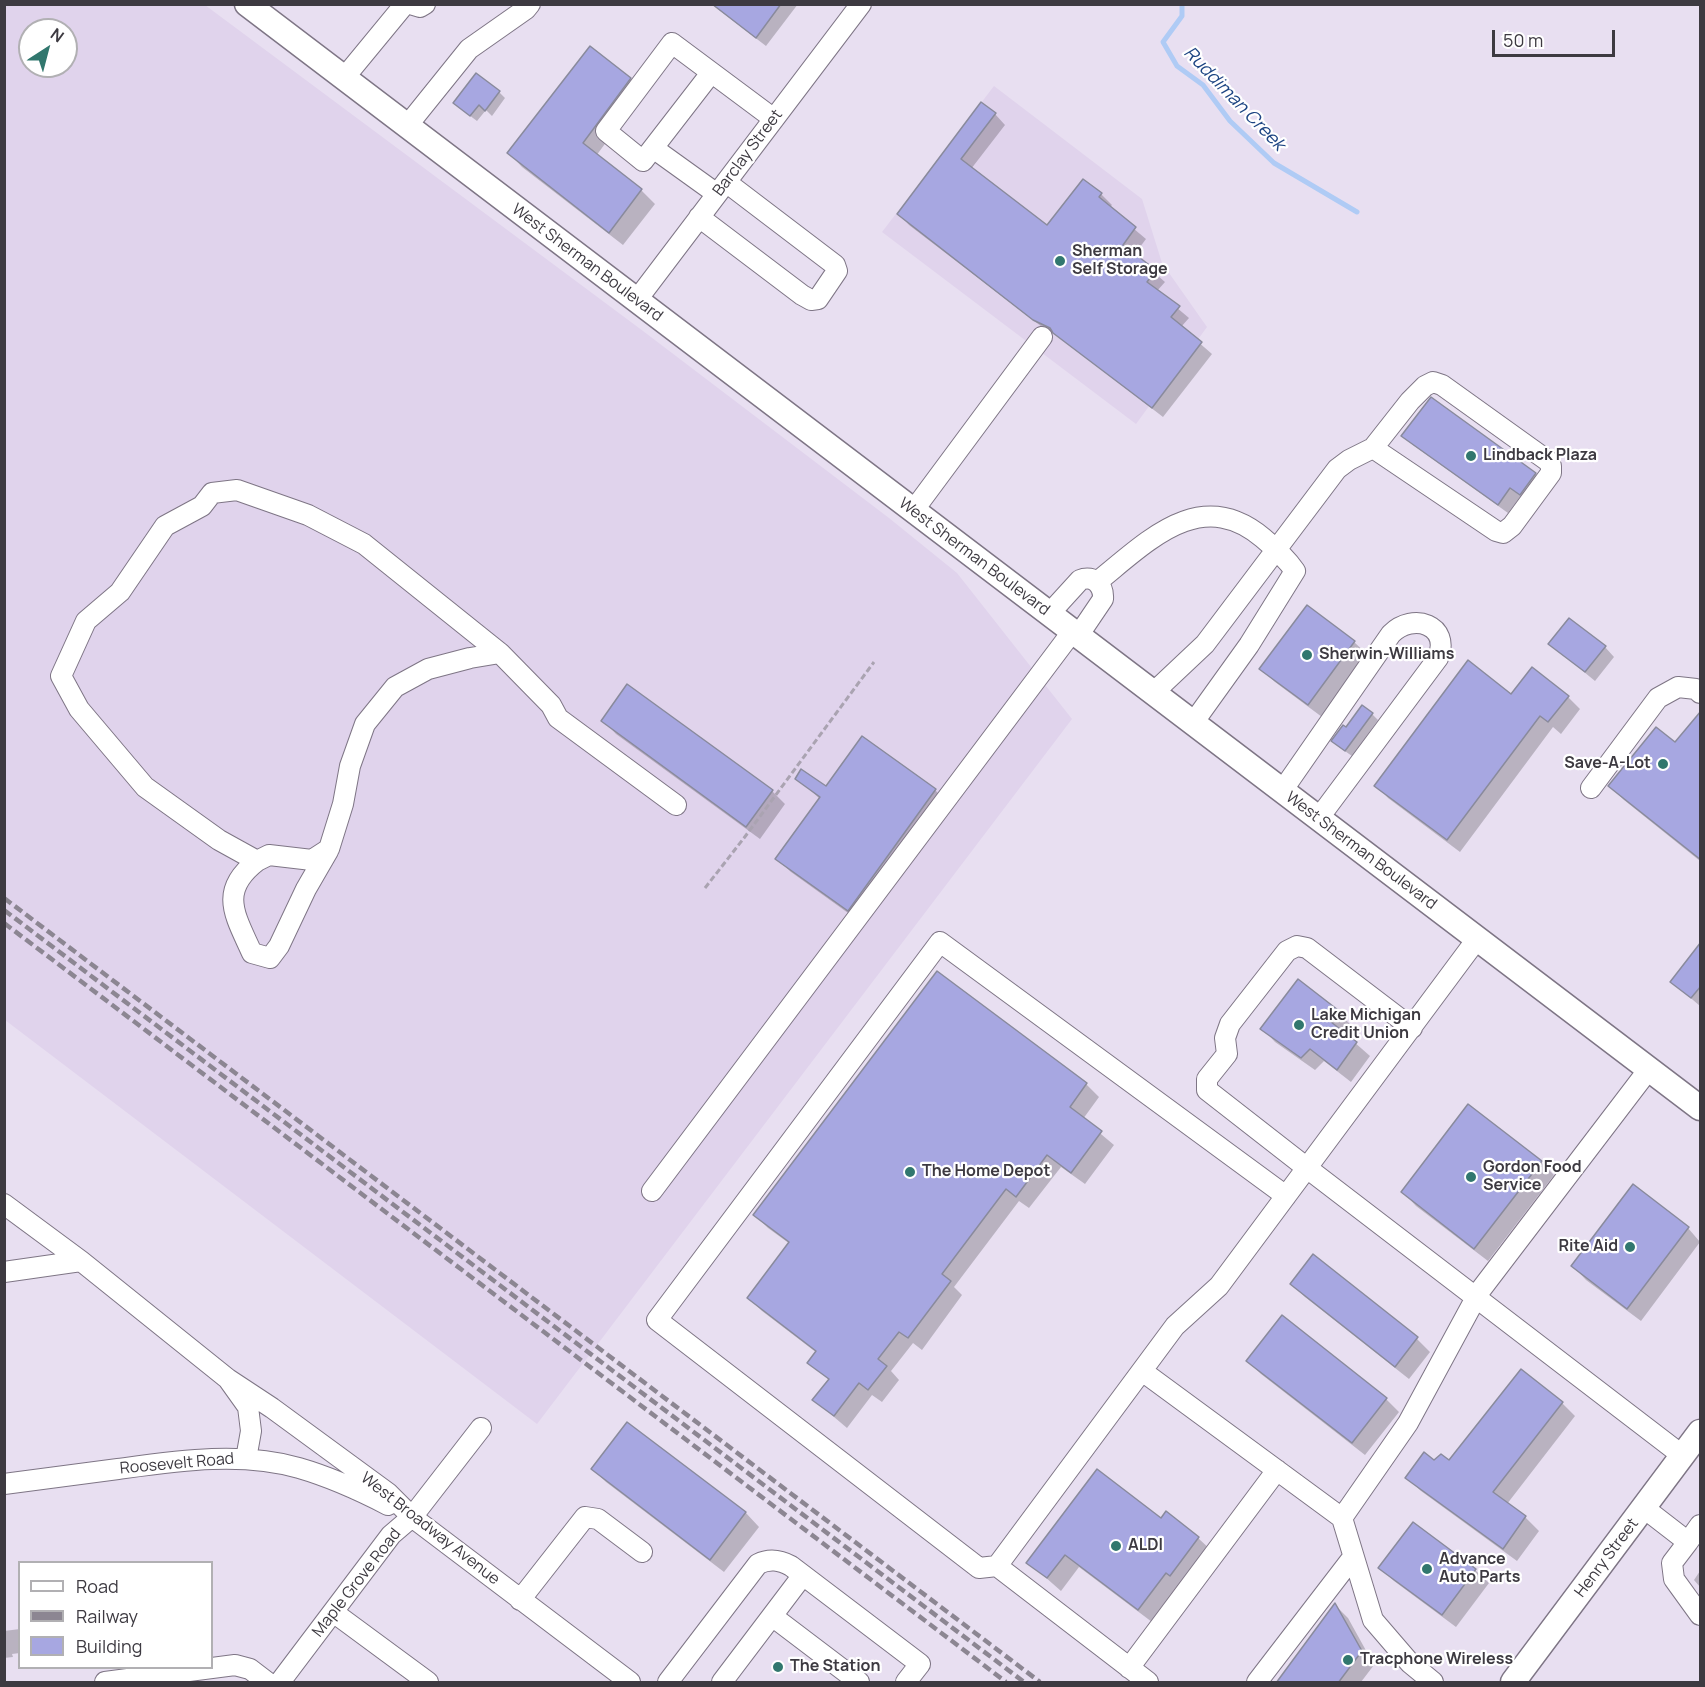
<!DOCTYPE html>
<style>
body{margin:0}
#map{position:relative;width:1705px;height:1687px;overflow:hidden;background:#e8dff1;font-family:Manrope,sans-serif}
canvas{display:block}
.frame{position:absolute;inset:0;border:6px solid #3d3a41;pointer-events:none}
.legend{position:absolute;left:18px;top:1561px;width:195px;height:108px;box-sizing:border-box;background:#fff;border:2px solid #b1b0b3;margin:0;padding:8px 10px;list-style:none;font-size:18px;color:#3d3a41}
.legend li{display:flex;align-items:center;gap:12px;height:30px}
.legend b{width:30px;border:2px solid #b1b0b3}
.north{position:absolute;left:18px;top:18px;width:60px;height:60px;box-sizing:border-box;background:#fff;border:2px solid #b1b0b3;border-radius:50%;rotate:36deg;font-size:16px;font-weight:700;line-height:24px;text-align:center;color:#3d3a41}
.north::after{content:'';display:block;margin:auto;width:21px;height:27px;background:#31776e;clip-path:polygon(50% 0,100% 100%,50% 72%,0 100%)}
.scale{position:absolute;left:1492px;top:30px;width:123px;height:27px;box-sizing:border-box;border:3px solid #3d3a41;border-top:0;padding-left:8px;font-size:18px;line-height:21px;white-space:nowrap;color:#3d3a41;-webkit-text-stroke:4px #fff;paint-order:stroke}
</style>
<div id="map">
<canvas width="1705" height="1687"></canvas>
<div class="frame"></div>
<ul class="legend">
<li><b style="height:8px;background:#fff"></b>Road</li>
<li><b style="height:8px;background:#8c8692"></b>Railway</li>
<li><b style="height:16px;background:#a7a7e1"></b>Building</li>
</ul>
<div class="north">N</div>
<div class="scale">50 m</div>
</div>
<script>
const c = document.querySelector('canvas').getContext('2d');
c.lineJoin = 'round';
function fill(path, color) { c.fillStyle = color; c.fill(path, 'evenodd'); }
function trace(path, color, width, dash) { c.strokeStyle = color; c.lineWidth = width; c.lineCap = dash ? 'butt' : 'round'; c.setLineDash(dash || []); c.stroke(path); }
function drawText(font, color, halo, rows, align = 'center') {
  c.font = font + ' Manrope,sans-serif'; c.lineWidth = 4.5; c.setLineDash([]); c.textBaseline = 'middle'; c.strokeStyle = halo; c.fillStyle = color; for (const [text, x, y, turn = 0] of rows) {
    c.save(); c.translate(x, y); c.rotate((+turn || 0) * Math.PI / 180); c.textAlign = isNaN(turn) ? turn : align; if (halo) c.strokeText(text, 0, 0); c.fillText(text, 0, 0); c.restore();
  }
}
fill(new Path2D(`
 M4 5H205L643 331 889 518 957 573 1072 719 537 1424 5 1020ZM30 30H66V66H30Z
 M994 86 1142 199 1162 263 1207 327 1136 424 882 232Z`), '#e0d3ec');
fill(new Path2D(`
 M711 4H798L766 46Z
 M630 79 643 92 596 156 642 191 655 204 623 245 522 167 509 153Z
 M499 92 505 98 492 116 486 110 477 121 461 109Z
 M995 114 1005 125 971 169 1048 227 1083 181 1101 194 1112 205 1109 208 1146 239 1134 255 1165 282 1157 291 1189 318 1181 327 1212 354 1163 417 1058 336 1046 330 909 225 899 214Z
 M1403 435 1535 474 1545 484 1530 504 1520 497 1508 513 1413 445Z
 M1307 607 1354 642 1368 655 1322 717 1275 682 1261 669Z
 M1550 644 1605 647 1614 657 1595 681Z
 M1512 696 1568 697 1580 709 1561 734 1553 727 1460 852 1388 798 1376 785Z
 M1700 713V861L1624 800 1610 786 1676 744Z
 M1372 714 1378 720 1352 756 1339 747 1346 729Z
 M603 720 772 791 785 804 760 839 616 734Z
 M797 778 827 789 935 790 948 803 862 923 791 872 777 859 820 799Z
 M1700 944V1006L1672 982Z
 M1337 1011 1350 1024 1345 1034 1370 1056 1351 1082 1324 1061 1315 1070 1275 1042 1262 1028Z
 M1086 1084 1099 1097 1083 1119 1114 1145 1085 1184 1061 1167 1029 1208 1019 1201 954 1287 962 1295 922 1350 913 1343 891 1371 899 1380 882 1402 872 1395 847 1428 814 1400 829 1380 809 1363 817 1353 762 1311 749 1298 790 1244 768 1228 755 1215Z
 M1541 1162 1554 1175 1488 1261 1416 1206 1403 1192Z
 M1688 1228 1700 1242 1641 1321 1586 1280 1573 1266Z
 M1313 1256 1417 1339 1430 1352 1409 1379 1305 1297 1292 1284Z
 M1248 1361 1386 1399 1399 1412 1365 1455 1261 1374Z
 M1562 1403 1575 1416 1507 1504 1525 1517 1539 1531 1517 1561 1421 1491 1407 1478 1450 1462Z
 M628 1424 746 1513 759 1527 724 1572 606 1482 593 1469Z
 M1166 1513 1198 1538 1212 1551 1152 1622 1079 1567 1061 1591 1028 1562 1161 1520Z
 M1413 1524 1475 1570 1489 1583 1456 1627 1394 1581 1380 1568Z
 M1700 1571V1587L1694 1580Z
 M1335 1605 1348 1618 1374 1665 1361 1682H1278Z
 M20 1629V1653L12 1654 13 1657 4 1658V1631Z`), '#0003');
trace(new Path2D(`
 M1182 4V16L1163 42 1177 66 1203 85 1230 121 1274 163 1357 212`), '#afcbf5', 5);
const building = new Path2D(`
 M712 4H781L756 38Z
 M590 46 631 78 583 143 642 189 609 233 507 153Z
 M476 73 500 91 485 111 479 105 470 116 453 103Z
 M981 102 996 113 961 159 1047 225 1083 179 1102 193 1099 197 1136 227 1123 245 1156 270 1147 282 1180 306 1171 317 1202 342 1152 408 1053 333 1050 328 1033 320 897 214Z
 M1431 397 1536 473 1520 495 1510 488 1498 505 1401 436Z
 M1307 605 1355 641 1308 705 1259 669Z
 M1569 618 1606 646 1585 672 1548 644Z
 M1468 660 1511 694 1532 667 1569 696 1548 722 1540 716 1447 840 1374 786Z
 M627 684 773 790 746 827 601 721Z
 M1362 705 1373 713 1345 751 1331 741 1343 725 1346 727Z
 M1701 711V860L1608 786 1656 727 1675 742Z
 M862 736 936 789 848 911 775 859 820 797 795 779 801 769 826 786Z
 M1701 942V986L1691 998 1670 982Z
 M937 971 1087 1083 1070 1107 1102 1131 1071 1173 1047 1155 1016 1197 1006 1189 942 1274 951 1281 908 1338 899 1332 878 1359 887 1366 868 1390 859 1383 834 1416 812 1400 829 1379 807 1363 816 1351 747 1298 789 1242 753 1215Z
 M1298 979 1338 1010 1331 1022 1357 1042 1337 1070 1310 1049 1301 1058 1260 1029Z
 M1468 1104 1542 1161 1474 1249 1401 1192Z
 M1633 1184 1689 1227 1627 1309 1571 1266Z
 M1313 1254 1418 1337 1395 1367 1290 1284Z
 M1282 1315 1387 1398 1352 1443 1246 1361Z
 M1521 1369 1563 1402 1493 1492 1526 1516 1503 1549 1405 1478 1424 1452 1434 1460 1441 1454 1449 1460Z
 M627 1422 746 1512 710 1560 591 1469Z
 M1097 1469 1161 1518 1166 1511 1199 1537 1170 1576 1166 1573 1138 1610 1065 1555 1047 1578 1026 1563Z
 M1413 1522 1476 1569 1442 1615 1378 1568Z
 M1335 1603 1362 1651 1338 1683H1276Z`);
fill(building, '#a7a7e1');
trace(building, '#898a9c', 1.5);
const minor = new Path2D(`
 M410 4 420 7 425 4
 M344 78 405 4
 M407 126 469 49 526 9 530 4
 M653 148 711 73
 M717 194 653 148 643 161 606 131 672 43 774 119
 M699 217 802 295 811 300 818 299 837 271 835 265 726 182
 M636 301 861 4
 M913 511 1042 337
 M1097 582C1147 542 1200 485 1263 538 1275 548 1286 558 1295 571L1249 645 1193 723
 M1049 614 1080 580C1094 574 1104 586 1103 599L1078 636
 M500 653 470 658 428 669 395 687 365 724 350 766 343 804 329 849 312 860 269 855 257 861 219 840 145 787 79 709 61 676 86 621 120 592 165 526 202 506 212 493 237 490 308 515 364 544 500 653 551 705 558 718 676 805
 M1153 693 1205 644 1337 469 1349 460 1373 448 1410 401 1425 386 1433 382 1442 385 1548 461 1551 466V473L1512 526 1503 533 1496 531 1373 448
 M1591 788 1658 698 1678 687 1696 689 1700 693
 M1282 791 1391 634C1413 612 1451 625 1438 658L1318 819
 M257 861C218 891 235 915 252 953L270 958 279 946 306 889 328 851
 M1412 1028 1307 948 1297 946 1287 951 1230 1024 1225 1038 1227 1054 1207 1079V1090L1307 1168 1683 1456
 M652 1191 1072 632
 M4 1204 81 1261 228 1379 248 1407 251 1431 246 1459
 M4 1272 81 1261
 M1142 1371 1342 1518 1373 1620 1410 1663 1433 1682
 M228 1379 272 1408 388 1493 412 1517 630 1682
 M4 1484C42 1479 80 1474 118 1469 176 1461 241 1451 299 1468 330 1477 359 1490 388 1505
 M1644 1508 1688 1542 1700 1525
 M1342 1518 1408 1423 1479 1292 1649 1069
 M1688 1542 1672 1563 1674 1579 1700 1615
 M997 1566 979 1568 657 1320 940 942 1286 1196
 M520 1600 585 1517 598 1519 642 1552
 M333 1612 428 1682
 M772 1616 859 1682
 M1129 1668 1277 1470
 M105 1682 235 1665 250 1669 267 1682
 M280 1682 391 1535 412 1517 481 1428
 M668 1682 758 1564C770 1558 780 1560 791 1566L920 1664 906 1682
 M722 1682 803 1575
 M1148 1682 997 1566 1175 1326 1219 1286 1477 939
 M1257 1682 1353 1557`);
const major = new Path2D(`
 M247 4 1700 1108
 M1513 1682 1700 1432`);
trace(minor, '#7e7585', 22);
trace(major, '#7e7585', 27);
trace(new Path2D(`
 M705 888 744 838 874 662`), '#aaa3b1', 3, [6, 3]);
trace(minor, '#fff', 20);
trace(major, '#fff', 24);
trace(new Path2D(`
 M4 898 1040 1682
 M4 910 1024 1682
 M4 923 1006 1682`), '#8c8692', 4.5, [9, 4.5]);
for (const [x, y, r, color] of [
 [1060,261,6,"#31776e"],
 [1471,456,6,"#31776e"],
 [1307,655,6,"#31776e"],
 [1663,764,6,"#31776e"],
 [1299,1025,6,"#31776e"],
 [910,1172,6,"#31776e"],
 [1471,1177,6,"#31776e"],
 [1630,1247,6,"#31776e"],
 [1116,1546,6,"#31776e"],
 [1427,1569,6,"#31776e"],
 [1348,1660,6,"#31776e"],
 [778,1667,6,"#31776e"]
]) { const dot = new Path2D(); dot.arc(x, y, r, 0, 2 * Math.PI); c.fillStyle = color; c.fill(dot); trace(dot, '#fff', 2); }
drawText('16px', '#3d3a41', '#fff', [
 ["Barclay Street",748,153,-53],
 ["West Sherman Boulevard",587,263,37],
 ["West Sherman Boulevard",974,557,37],
 ["West Sherman Boulevard",1361,851,37],
 ["Roosevelt Road",177,1464,-5],
 ["West Broadway Avenue",430,1529,38],
 ["Henry Street",1607,1558,-53],
 ["Maple Grove Road",357,1583,-52]
]);
drawText('bold 16px', '#3d3a41', '#fff', [
 ["Sherman",1072,252],
 ["Self Storage",1072,270],
 ["Lindback Plaza",1483,456],
 ["Sherwin-Williams",1319,655],
 ["Save-A-Lot",1651,764,"right"],
 ["Lake Michigan",1311,1016],
 ["Credit Union",1311,1034],
 ["Gordon Food",1483,1168],
 ["Service",1483,1186],
 ["The Home Depot",922,1172],
 ["Rite Aid",1618,1247,"right"],
 ["ALDI",1128,1546],
 ["Advance",1439,1560],
 ["Auto Parts",1439,1578],
 ["Tracphone Wireless",1360,1660],
 ["The Station",790,1667]
], 'left');
drawText('italic 18px', '#1d4583', '#fff', [
 ["Ruddiman Creek",1234,99,46]
]);
</script>
